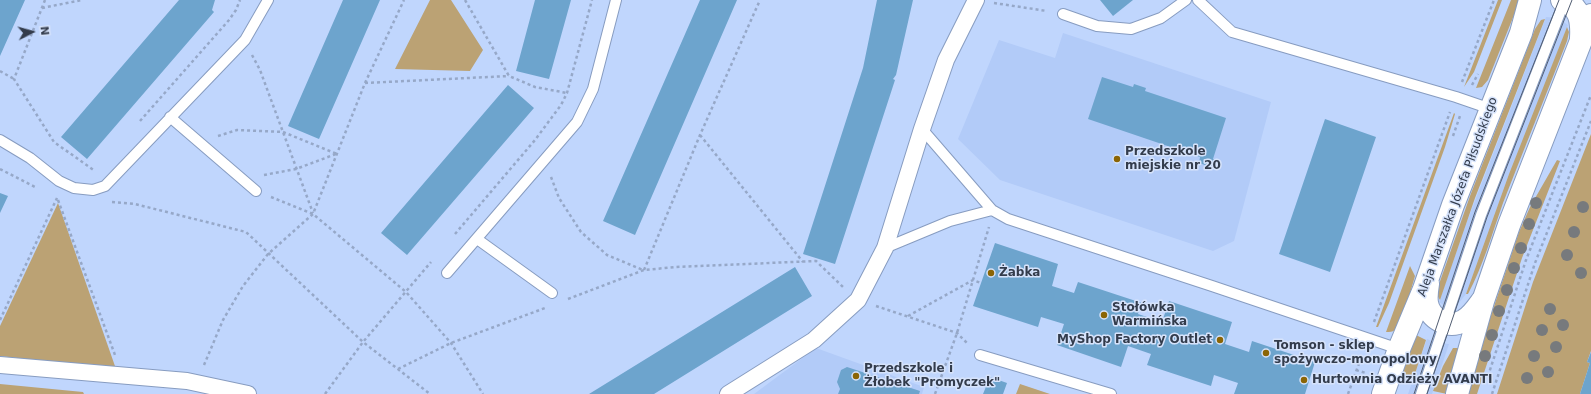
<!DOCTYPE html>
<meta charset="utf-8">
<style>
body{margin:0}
#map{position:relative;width:1591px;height:394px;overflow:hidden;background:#c0d6fd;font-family:"DejaVu Sans",sans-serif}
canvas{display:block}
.north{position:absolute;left:12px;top:12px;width:40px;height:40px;-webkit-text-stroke:3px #d6e3fb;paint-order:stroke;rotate:84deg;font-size:11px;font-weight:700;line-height:16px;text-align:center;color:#333c4c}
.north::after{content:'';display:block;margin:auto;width:14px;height:18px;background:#333c4c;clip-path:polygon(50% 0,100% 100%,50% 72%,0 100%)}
</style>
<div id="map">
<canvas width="1591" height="394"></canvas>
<div class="north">N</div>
</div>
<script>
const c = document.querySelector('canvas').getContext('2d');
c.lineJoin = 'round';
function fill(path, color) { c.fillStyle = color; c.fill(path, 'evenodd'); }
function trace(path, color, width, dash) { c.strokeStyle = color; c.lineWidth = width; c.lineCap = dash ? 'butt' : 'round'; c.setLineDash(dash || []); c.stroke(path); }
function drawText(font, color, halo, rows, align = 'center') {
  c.font = font + ' "DejaVu Sans",sans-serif'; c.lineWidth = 3; c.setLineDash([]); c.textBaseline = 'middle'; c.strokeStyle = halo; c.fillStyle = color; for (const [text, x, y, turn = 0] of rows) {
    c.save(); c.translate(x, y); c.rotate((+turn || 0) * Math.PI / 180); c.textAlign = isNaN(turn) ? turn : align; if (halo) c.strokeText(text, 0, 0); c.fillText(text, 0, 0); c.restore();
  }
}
fill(new Path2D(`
 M1546 17 1558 18 1568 25 1509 174 1466 294 1458 304 1453 306H1445L1439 302 1466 224Z
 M1063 33 1271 102 1234 241 1213 251 1000 180 958 139 999 40 1055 58Z
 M1427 339 1436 343 1449 344 1437 380 1432 394H1408Z
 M816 348 924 387 922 394H754Z`), '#b2cbf8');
fill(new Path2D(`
 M430 0H451L483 50 470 71 395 69Z
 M1498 0H1502L1474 72 1464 87Z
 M1511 0H1520L1488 80 1482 87 1476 88Z
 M1545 19 1475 198 1440 300 1437 295 1438 287 1470 196 1535 29 1541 20Z
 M1567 27 1569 32 1567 41C1546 95 1524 149 1503 203 1492 234 1483 266 1468 294H1466L1509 174Z
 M1454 113 1455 114 1445 147 1389 303 1378 327H1376Z
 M1591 134V351L1587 362 1590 363 1580 394H1497L1533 282Z
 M1557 160 1560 161 1522 258 1477 394H1467L1486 330 1519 232 1530 207Z
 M58 203 116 369 0 356V326Z
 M1410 266 1415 276C1412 286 1402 324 1395 330 1392 332 1390 332 1386 332Z
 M1416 335 1426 340 1412 383 1398 379Z
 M1453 348H1460L1447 394 1433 391 1443 366Z
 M0 384 83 392 84 394H0Z
 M1020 384 1050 394H1016Z`), '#bba274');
fill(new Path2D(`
 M0 0H25L0 56Z
 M179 0H215L212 10 214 12 87 159 61 137Z
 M343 0H380L319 139 288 126Z
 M535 0H571L549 79 516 71Z
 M700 0H737L635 235 603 221Z
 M877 0H913L896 75 893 79 895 80 835 264 803 254 863 68Z
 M1100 0H1133L1113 16Z
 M1102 77 1133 87 1134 84 1146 88 1145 91 1226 118 1213 159 1217 160 1214 168 1199 163 1200 157 1088 119Z
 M508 85 534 108 407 255 381 233Z
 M1325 119 1376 137 1330 272 1279 254Z
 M0 193 8 196 0 213Z
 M995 243 1058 264 1052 286 1074 293 1078 282 1142 303 1138 314 1162 322 1169 301 1232 322 1225 344 1249 352 1252 341 1315 362 1305 394H1234L1238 383 1214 375 1211 386 1147 365 1151 354 1128 346 1121 367 1057 345 1064 324 1041 317 1038 327 973 306Z
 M795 267 812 296 654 394H589Z
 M1591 352V394H1580L1590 363 1587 362Z
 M847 367 920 391 919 394H838L840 389 837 382 841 370Z
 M990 377 1007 383 1003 394H983Z`), '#6da4cd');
const service = new Path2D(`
 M1198 0 1232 32 1456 97 1491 109
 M1063 14 1097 26 1131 29 1161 18 1186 0
 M170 117 256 191
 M922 129 992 210 1008 219 1212 286 1399 349
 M0 140 30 158 59 181 74 188 93 190 105 186 245 40 268 0
 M477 239 552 293
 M885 248 950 221 992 210
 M447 273 577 122 593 89 616 0
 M980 355 1111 394
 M1421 394 1481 215 1565 0`);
const pedestrian = new Path2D(`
 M0 365 187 381 248 394
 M728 394 814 340 858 300 885 248 922 129 946 60 976 0`);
const tertiary = new Path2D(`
 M1562 0C1580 6 1582 21 1581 38
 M1428 284C1427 290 1426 297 1427 303 1430 319 1448 329 1463 321 1471 317 1477 308 1482 301
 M1383 394 1399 349 1424 289 1453 205 1521 33 1530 0
 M1457 394 1483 301 1509 225 1591 15`);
trace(service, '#879cc0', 12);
trace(pedestrian, '#879cc0', 18);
trace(tertiary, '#879cc0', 24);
trace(new Path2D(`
 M45 0 14 79 54 142 95 171
 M465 0 509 76 535 87 567 93
 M994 3 1047 11
 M42 8 82 0
 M252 55 260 70 313 213
 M0 71 14 79
 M1462 82 1494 0
 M365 83 509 76
 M1472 85 1478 74
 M140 121 229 20 236 10 240 0
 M700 135 803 262
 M218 136 237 130 283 132 337 154
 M1453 136 1460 116
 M0 169 37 188
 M264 175 296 169 336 154
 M551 177 559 198 581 232 607 255 643 270
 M271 197 313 214 406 292 451 343 483 394
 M58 200 115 355
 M112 202 135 204 246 232 363 342 430 394
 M455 234 535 140 561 105 567 93 592 0
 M644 270 700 135 760 0
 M568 299 644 270 676 267 816 261 843 287
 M876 306 957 333 968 344
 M908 316 973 280 981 283
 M0 320 57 198
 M1374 322 1450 112
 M204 365 223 320 243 286 268 254 313 214 365 83 404 0
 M398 369 451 343 545 308
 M1356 370 1366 373
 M1488 376 1526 260 1591 95
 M325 394 363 342 431 262
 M935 394 957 333 989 227
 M1348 394 1362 355
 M1492 394 1535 263 1591 121`), '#96a8c8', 2.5, [3, 3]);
trace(service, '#fff', 10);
trace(pedestrian, '#fff', 16);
trace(tertiary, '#fff', 22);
trace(new Path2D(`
 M1414 394 1475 212 1559 0
 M1427 394 1487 217 1572 0`), '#505c71', 1);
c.fillStyle = '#777a7d';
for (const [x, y] of [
 [1536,203],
 [1583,207],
 [1529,224],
 [1574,232],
 [1521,248],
 [1567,255],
 [1514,268],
 [1581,273],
 [1507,290],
 [1550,309],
 [1499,311],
 [1563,325],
 [1542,330],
 [1492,335],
 [1556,347],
 [1485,356],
 [1534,356],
 [1548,372],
 [1527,378]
]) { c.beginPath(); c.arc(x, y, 6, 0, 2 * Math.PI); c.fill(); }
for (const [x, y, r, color] of [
 [1117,159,4,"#8b6505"],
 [991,273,4,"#8b6505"],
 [1104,315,4,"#8b6505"],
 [1220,340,4,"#8b6505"],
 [1266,353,4,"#8b6505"],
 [856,376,4,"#8b6505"],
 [1304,380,4,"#8b6505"]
]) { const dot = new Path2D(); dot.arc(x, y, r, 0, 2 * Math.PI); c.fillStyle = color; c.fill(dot); trace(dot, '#d6e3fb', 1.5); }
drawText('bold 12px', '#333c4c', '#d6e3fb', [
 ["Przedszkole",1125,152],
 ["miejskie nr 20",1125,166],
 ["Żabka",999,273],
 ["Stołówka",1112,308],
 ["Warmińska",1112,322],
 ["MyShop Factory Outlet",1212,340,"right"],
 ["Tomson - sklep",1274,346],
 ["spożywczo-monopolowy",1274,360],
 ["Przedszkole i",864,369],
 ["Żłobek \"Promyczek\"",864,383],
 ["Hurtownia Odzieży AVANTI",1312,380]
], 'left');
drawText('12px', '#333c4c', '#d6e3fb', [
 ["Aleja Marszałka Józefa Piłsudskiego",1458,197,-70]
]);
</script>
